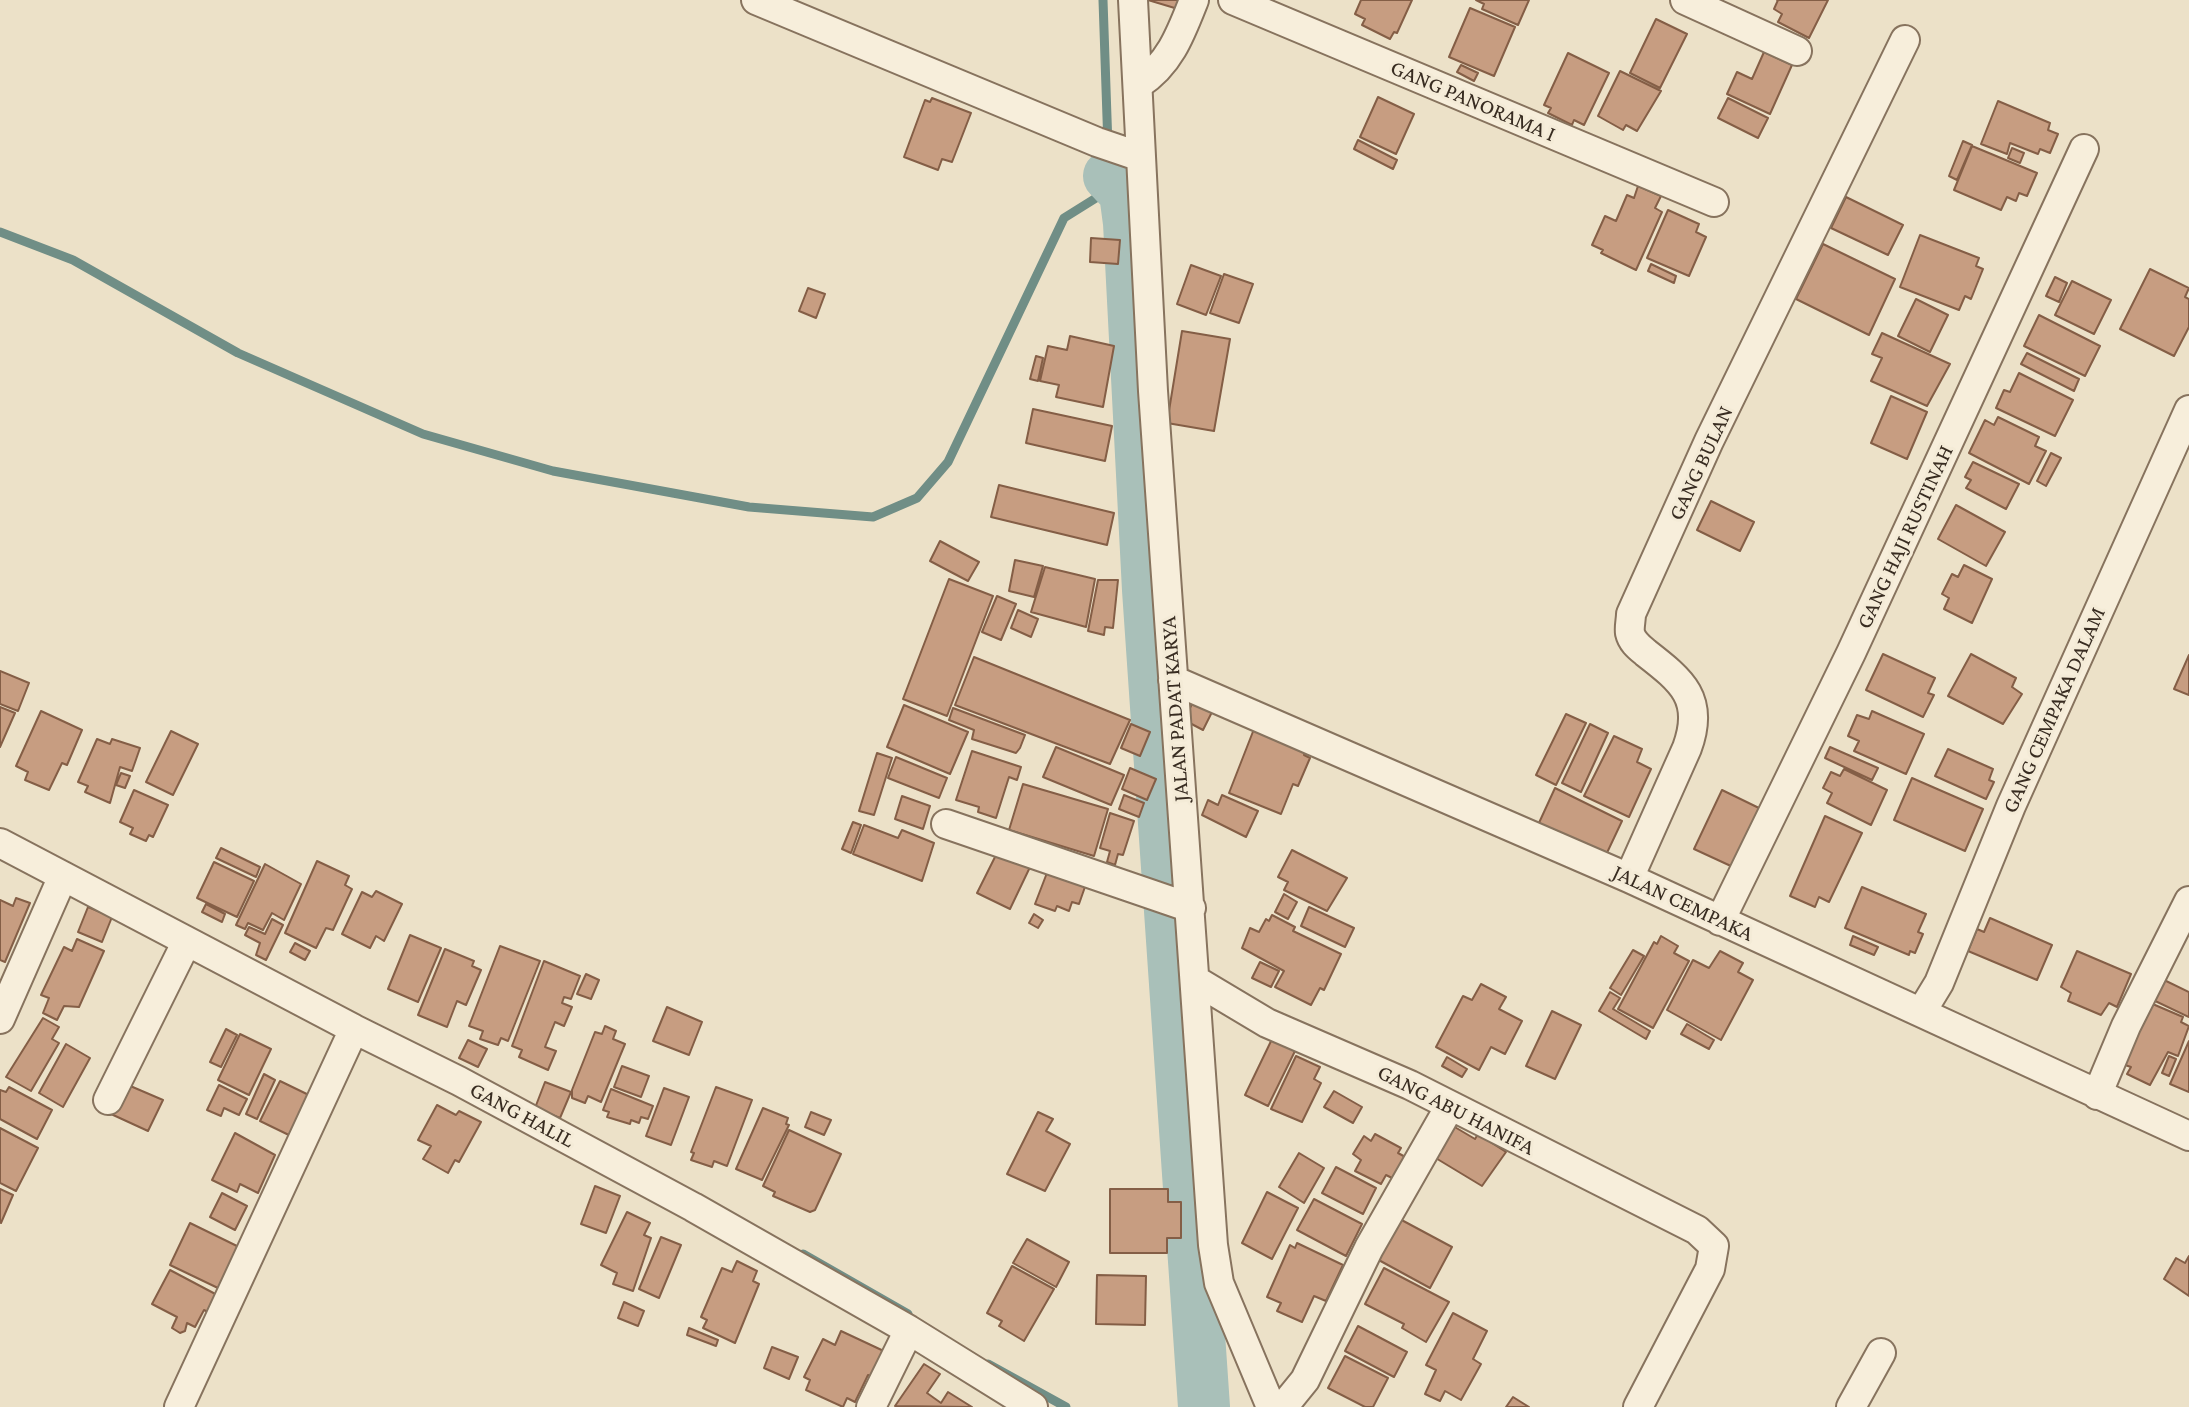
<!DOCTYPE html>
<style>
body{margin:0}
canvas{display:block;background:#ece1c8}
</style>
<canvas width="2189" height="1407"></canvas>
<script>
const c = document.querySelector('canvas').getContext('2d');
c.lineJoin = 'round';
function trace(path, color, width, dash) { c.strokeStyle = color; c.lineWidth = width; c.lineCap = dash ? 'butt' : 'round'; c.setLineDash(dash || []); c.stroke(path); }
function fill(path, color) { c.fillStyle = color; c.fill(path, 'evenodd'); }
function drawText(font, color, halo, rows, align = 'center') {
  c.font = font + ' "Crimson Pro",serif'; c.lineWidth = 6; c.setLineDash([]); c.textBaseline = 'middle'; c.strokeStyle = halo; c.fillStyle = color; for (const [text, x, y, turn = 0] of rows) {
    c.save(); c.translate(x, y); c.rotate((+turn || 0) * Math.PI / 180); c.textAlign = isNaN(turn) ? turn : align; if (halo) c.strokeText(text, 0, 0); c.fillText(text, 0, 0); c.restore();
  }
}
trace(new Path2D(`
 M0 232 73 260 238 353 423 434 553 471 749 507 873 517 917 498 948 462 1064 218 1096 198 1109 176 1103 0
 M803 1254 908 1314
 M988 1364 1066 1407`), '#708e86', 9);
trace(new Path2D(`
 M1109 176 1125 193 1129 223 1148 590 1204 1407`), '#a9c0b9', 52);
const building = new Path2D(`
 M1148 0H1180L1178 9Z
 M1361 0H1412L1397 33 1394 32 1390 39 1362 25 1365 19 1355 14Z
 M1476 0H1529L1518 25 1482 9 1484 4Z
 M1778 0H1777H1828L1809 38 1778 22 1782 14 1774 9Z
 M1470 8 1515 27 1494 76 1449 57Z
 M1656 19 1687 34 1660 88 1630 73Z
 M1764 52 1792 65 1770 114 1727 94 1737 72 1752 79Z
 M1568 53 1609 73 1584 125 1574 120 1572 125 1548 113 1551 108 1544 105Z
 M1461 65 1478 73 1474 81 1457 72Z
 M1620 71 1661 91 1637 131 1626 125 1623 130 1598 116Z
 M1378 97 1414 114 1396 154 1360 137Z
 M932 98 971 113 952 162 942 159 938 170 904 157 925 100 930 102Z
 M1728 98 1768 118 1758 138 1718 118Z
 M1998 101 2050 123 2048 130 2058 134 2050 153 2040 149 2038 154 2010 143 2007 154 1981 144Z
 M1358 140 1397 160 1393 169 1354 149Z
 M1963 141 1972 145 1957 180 1949 176Z
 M1972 146 2037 173 2027 196 2019 193 2016 201 2007 197 2001 210 1954 190Z
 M2012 148 2024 153 2020 163 2008 158Z
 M1638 186 1661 196 1655 208 1662 212 1636 270 1601 253 1603 250 1592 245 1605 216 1616 221 1627 195 1634 198Z
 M1846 197 1903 225 1888 255 1831 228Z
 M1668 210 1699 224 1696 232 1706 237 1689 276 1647 258Z
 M1920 235 1979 258 1976 266 1983 269 1971 299 1965 296 1959 310 1900 287Z
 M1091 238 1120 240 1118 264 1090 262Z
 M1823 244 1895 279 1869 335 1796 299Z
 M1651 264 1676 276 1674 283 1648 271Z
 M1191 265 1221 276 1206 315 1177 304Z
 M2150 269 2189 288 2185 297 2189 299V327L2174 356 2120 329Z
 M1224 274 1253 284 1239 323 1210 313Z
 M2055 277 2067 283 2059 302 2046 296Z
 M2072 281 2111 300 2094 334 2055 315Z
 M808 288 825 294 816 318 799 311Z
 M1916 299 1948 315 1930 352 1898 336Z
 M2039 315 2100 346 2085 376 2024 346Z
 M1182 331 1230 339 1214 431 1167 423Z
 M1882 333 1950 364 1927 406 1871 381 1882 358 1872 354Z
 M1070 336 1114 346 1103 407 1056 397 1059 385 1040 381 1048 346 1067 350Z
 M2027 353 2079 379 2074 391 2021 364Z
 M1036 356 1043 358 1038 381 1030 379Z
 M2019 373 2073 400 2055 436 1996 408 2004 390 2010 392Z
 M1891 396 1927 412 1907 459 1871 443Z
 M1033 409 1112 426 1105 461 1026 443Z
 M1998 417 2039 437 2035 446 2046 451 2029 484 1969 453 1985 420 1994 425Z
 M2051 453 2061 458 2046 486 2037 481Z
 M1973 462 2019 484 2006 509 1966 488 1971 480 1965 477Z
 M999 485 1114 513 1107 545 991 517Z
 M1711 501 1754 522 1740 551 1697 530Z
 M1956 505 2005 532 1986 566 1938 539Z
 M940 541 979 562 968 581 930 561Z
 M1015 560 1043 566 1034 597 1009 591Z
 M1964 565 1992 579 1972 623 1944 609 1949 598 1942 594 1952 574 1958 577Z
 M1045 567 1095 579 1086 627 1031 612Z
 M949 579 993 596 947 716 903 699Z
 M1098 580H1118L1113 628 1105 627 1104 635 1088 631Z
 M997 596 1016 604 1001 640 982 632Z
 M1018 610 1038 619 1031 637 1011 628Z
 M1883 654 1935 678 1928 693 1934 695 1923 717 1866 690Z
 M1971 654 2016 678 2012 687 2022 694 2003 724 1948 696Z
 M2189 655V695L2174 689Z
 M974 657 1130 720 1110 764 955 705Z
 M0 671 29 683 18 711 0 704Z
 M1194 700 1213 710 1203 730 1184 720Z
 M904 705 968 732 950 774 887 747Z
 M0 707 15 713 0 747Z
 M953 708 1025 735 1020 748 1016 753 972 739 974 730 949 720Z
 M41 711 82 730 67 765 62 763 49 790 25 780 28 772 16 766Z
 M1872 711 1924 734 1906 774 1854 751 1859 741 1848 736 1857 715 1869 719Z
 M1566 714 1586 723 1556 785 1536 775Z
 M1131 724 1150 732 1140 756 1121 748Z
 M1590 724 1608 733 1581 792 1562 783Z
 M1254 729 1306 749 1304 755 1310 758 1298 786 1293 784 1281 814 1229 793Z
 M171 731 198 744 173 795 146 782Z
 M1614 736 1642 749 1637 762 1651 769 1629 817 1584 796Z
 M97 739 110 744 112 739 140 748 132 771 120 767 110 803 85 792 88 786 78 782Z
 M1056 747 1124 775 1111 805 1043 777Z
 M1830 747 1878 768 1872 780 1825 758Z
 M1948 749 1993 769 1989 780 1994 782 1986 799 1935 776Z
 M972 751 1021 767 1017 780 1009 777 996 818 978 812 979 807 956 800Z
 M877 753 892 758 874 815 859 811Z
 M896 757 947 778 939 798 888 778Z
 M1130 768 1156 779 1147 800 1122 789Z
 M1844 769 1887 790 1871 825 1827 803 1832 793 1823 788 1831 772 1840 776Z
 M121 773 130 776 125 788 116 785Z
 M1912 778 1983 809 1965 851 1894 820Z
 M1023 784 1108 809 1094 856 1009 830Z
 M1555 788 1622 821 1605 857 1538 825Z
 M134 790 168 805 153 837 149 835 146 841 130 834 133 828 120 822Z
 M1722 790 1761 809 1733 867 1694 849Z
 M1124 795 1144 803 1139 817 1119 809Z
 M1222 795 1258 811 1246 837 1202 815 1208 800 1218 805Z
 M902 796 930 806 923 829 895 819Z
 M1110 813 1134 821 1123 855 1118 854 1115 865 1107 862 1110 851 1100 848Z
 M1825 816 1862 833 1829 902 1819 897 1815 907 1790 896Z
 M853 822 861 825 851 853 842 849Z
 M864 825 898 838 902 830 934 843 922 881 853 854Z
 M221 848 260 867 256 877 216 858Z
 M999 849 1031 865 1010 909 977 893Z
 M1292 850 1347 878 1327 911 1284 890 1288 882 1278 877Z
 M317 861 349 876 345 885 352 889 333 930 326 928 316 948 285 933Z
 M214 862 254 881 237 917 197 898Z
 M265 864 301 884 284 920 272 913 263 930 248 923 245 929 236 925Z
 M1050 865 1086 884 1079 904 1072 902 1069 911 1057 906 1055 911 1035 904Z
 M1862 887 1926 914 1918 932 1923 934 1915 953 1910 951 1909 955 1845 928Z
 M376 891 402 904 384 941 376 936 370 948 342 934 362 892 372 897Z
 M1284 894 1297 902 1288 919 1275 912Z
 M16 898 30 903 5 962 0 960V900L13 906Z
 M206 904 225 914 222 922 202 912Z
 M88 907 112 917 102 942 78 932Z
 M1309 907 1354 928 1345 947 1301 926Z
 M1034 914 1043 920 1038 928 1029 923Z
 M1272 915 1295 927 1293 931 1341 954 1324 990 1320 988 1311 1005 1275 987 1284 971 1242 948 1250 928 1259 932 1266 919 1269 921Z
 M1990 918 2052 945 2037 980 1968 951 1977 929 1984 932Z
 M272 919 283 925 266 960 256 955 260 943 245 935 249 927 265 934Z
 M410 935 441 948 418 1002 388 989Z
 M1661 936 1678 946 1674 953 1689 961 1653 1028 1618 1009 1654 942 1657 944Z
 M1853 936 1878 947 1874 955 1850 945Z
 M77 939 104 951 79 1007 64 1006 57 1020 43 1013 49 998 41 995 64 947 72 951Z
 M295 943 310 951 305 960 290 952Z
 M500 946 540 961 508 1041 501 1038 498 1045 480 1039 483 1031 469 1026Z
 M445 949 474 961 472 966 481 970 466 1005 457 1001 447 1027 418 1015Z
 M1633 950 1644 956 1621 995 1610 988Z
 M1720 951 1743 963 1738 972 1753 980 1721 1040 1667 1010 1693 960 1709 968Z
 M2077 951 2131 974 2117 1007 2109 1003 2101 1015 2068 1001 2071 993 2061 987Z
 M544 961 580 976 571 999 564 997 562 1003 572 1007 564 1026 555 1022 545 1047 556 1051 548 1070 519 1057 522 1050 512 1046Z
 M1260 962 1279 971 1271 987 1252 978Z
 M586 974 599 980 591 999 577 994Z
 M2160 978 2189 992V1017L2151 999Z
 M1481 984 1506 997 1499 1009 1522 1021 1505 1054 1491 1047 1479 1070 1436 1047 1463 996 1472 1000Z
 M1610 992 1620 998 1613 1009 1650 1031 1646 1039 1599 1011Z
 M2148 1002 2183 1017 2181 1022 2189 1026 2178 1056 2168 1052 2150 1085 2127 1074 2131 1067 2122 1064Z
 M667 1007 702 1022 689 1055 653 1041Z
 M1552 1011 1581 1025 1555 1079 1526 1066Z
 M43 1018 59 1027 52 1039 59 1043 31 1091 6 1077Z
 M1687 1024 1714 1040 1709 1049 1681 1034Z
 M605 1026 616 1031 613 1039 625 1044 601 1102 588 1096 585 1103 572 1098V1090L595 1032 602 1034Z
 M226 1029 237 1035 221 1067 210 1062Z
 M240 1034 271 1049 249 1095 218 1080Z
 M1273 1037 1296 1049 1268 1106 1245 1095Z
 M468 1040 487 1049 478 1067 459 1058Z
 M2189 1041V1092L2170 1084Z
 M66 1044 90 1058 63 1107 39 1093Z
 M1296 1056 1320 1067 1314 1079 1321 1083 1302 1122 1271 1109Z
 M2169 1056 2176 1059 2169 1076 2162 1073Z
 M1447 1057 1467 1069 1462 1077 1442 1066Z
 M622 1066 649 1076 641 1097 614 1087Z
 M264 1074 275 1080 257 1119 246 1114Z
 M280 1081 315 1098 295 1138 260 1121Z
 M545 1082 571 1092 560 1118 535 1108Z
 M128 1085 163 1100 148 1131 111 1114Z
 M219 1085 247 1099 239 1115 224 1108 221 1116 207 1110Z
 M9 1087 52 1110 37 1139 0 1119V1090L6 1092Z
 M716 1087 752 1100 727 1166 714 1161 712 1167 691 1160 694 1153 691 1152Z
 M664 1088 689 1097 671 1145 646 1136Z
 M611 1089 653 1106 648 1119 641 1117 639 1123 631 1120 630 1124 607 1117 609 1112 603 1110Z
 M1334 1091 1362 1107 1353 1123 1324 1107Z
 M437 1105 456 1115 459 1111 481 1122 459 1162 455 1160 448 1173 423 1159 431 1146 418 1140Z
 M763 1108 788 1118 786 1124 789 1125 762 1180 736 1169Z
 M811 1112 831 1120 824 1135 805 1127Z
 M1038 1112 1053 1119 1046 1131 1070 1144 1045 1191 1007 1174Z
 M1453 1126 1475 1139 1478 1134 1506 1152 1482 1186 1434 1157Z
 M0 1128 38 1148 16 1191 0 1183Z
 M789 1130 841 1154 815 1210 810 1212 773 1196 775 1192 763 1186Z
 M235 1133 275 1155 258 1193 240 1184 237 1192 212 1180Z
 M1375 1134 1401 1148 1398 1153 1409 1159 1398 1181 1386 1175 1381 1184 1355 1171 1361 1160 1353 1154 1364 1136 1371 1141Z
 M1299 1153 1324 1168 1304 1203 1279 1187Z
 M1336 1167 1376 1188 1363 1214 1322 1193Z
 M595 1186 620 1196 606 1233 581 1224Z
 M0 1189 13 1195 1 1223 0 1222Z
 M1110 1189H1168V1202H1181V1238H1167V1253H1110Z
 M1267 1192 1298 1208 1272 1259 1242 1243Z
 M222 1193 247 1206 235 1230 210 1217Z
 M1314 1199 1362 1224 1346 1256 1297 1230Z
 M627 1212 650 1223 644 1235 651 1238 633 1291 613 1284 617 1273 601 1265Z
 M1396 1217 1452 1247 1430 1288 1375 1258Z
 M190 1223 239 1247 220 1289 170 1265Z
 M661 1237 681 1245 659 1298 639 1289Z
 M1027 1239 1069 1262 1056 1287 1013 1263Z
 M1297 1243 1343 1265 1326 1301 1314 1296 1302 1322 1277 1311 1281 1303 1267 1297 1290 1245 1295 1248Z
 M2189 1256V1296L2164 1279 2176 1258 2185 1263Z
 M737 1261 757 1271 753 1281 759 1284 735 1343 703 1328 707 1320 701 1317 722 1268 732 1272Z
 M1012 1266 1054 1289 1024 1341 999 1326 1002 1321 987 1313Z
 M1384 1268 1449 1302 1426 1342 1402 1328 1404 1324 1365 1304Z
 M170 1270 221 1297 212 1314 204 1310 195 1327 187 1323 185 1331 180 1333 172 1328 177 1317 152 1304Z
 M1097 1275 1146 1276 1145 1325 1096 1324Z
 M624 1302 644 1311 638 1326 618 1318Z
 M1453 1313 1487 1331 1473 1359 1481 1364 1461 1400 1445 1391 1440 1401 1425 1394 1436 1370 1426 1365Z
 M1358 1326 1407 1352 1394 1377 1345 1351Z
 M689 1328 718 1340 716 1346 687 1335Z
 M841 1331 888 1353 877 1379 868 1375 855 1402 847 1398 843 1407 806 1390 810 1380 804 1377 823 1339 835 1345Z
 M772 1347 798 1357 789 1379 764 1368Z
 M1345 1356 1388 1378 1373 1407H1365L1328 1388Z
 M924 1364 940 1374 927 1393 941 1403 948 1392 972 1407 895 1406Z
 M1513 1397 1529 1407H1506Z`);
fill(building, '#c79d81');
trace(building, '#845e46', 2);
const street = new Path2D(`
 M756 0 1097 142 1141 157
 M1133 0 1153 391 1213 1245 1219 1283 1271 1407
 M1233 0 1714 202
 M1685 0 1797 51
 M1139 84C1170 64 1181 33 1194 0
 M1173 680 1629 878 2189 1136
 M946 824 1191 908
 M0 843 354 1029 459 1081 693 1207 909 1330 1033 1407
 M1629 878 1687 748C1705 699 1682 681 1646 653 1639 647 1632 642 1630 633 1629 627 1631 620 1631 614L1709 441 1905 40
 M1720 921 1851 653 2084 149
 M1195 980 1267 1023 1410 1085 1697 1230 1714 1246 1710 1269 1638 1407
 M1922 1011 1939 983 2011 806 2189 410
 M0 1019 63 876
 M2097 1095 2126 1026 2189 901
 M108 1100 186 943
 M179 1407 354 1029
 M871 1407 909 1330
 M1283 1407 1305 1380 1369 1248 1450 1106
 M1851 1407 1881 1353`);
trace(street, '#87735e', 32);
trace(street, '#f7eedb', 28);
drawText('22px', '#382c21', '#f4ebd7', [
 ["GANG PANORAMA I",1473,101,23],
 ["GANG BULAN",1701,463,-65],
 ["GANG HAJI RUSTINAH",1905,537,-65],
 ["JALAN PADAT KARYA",1175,709,-94],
 ["GANG CEMPAKA DALAM",2054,710,-66],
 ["JALAN CEMPAKA",1683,903,25],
 ["GANG ABU HANIFA",1456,1110,27],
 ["GANG HALIL",522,1115,28]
]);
</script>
